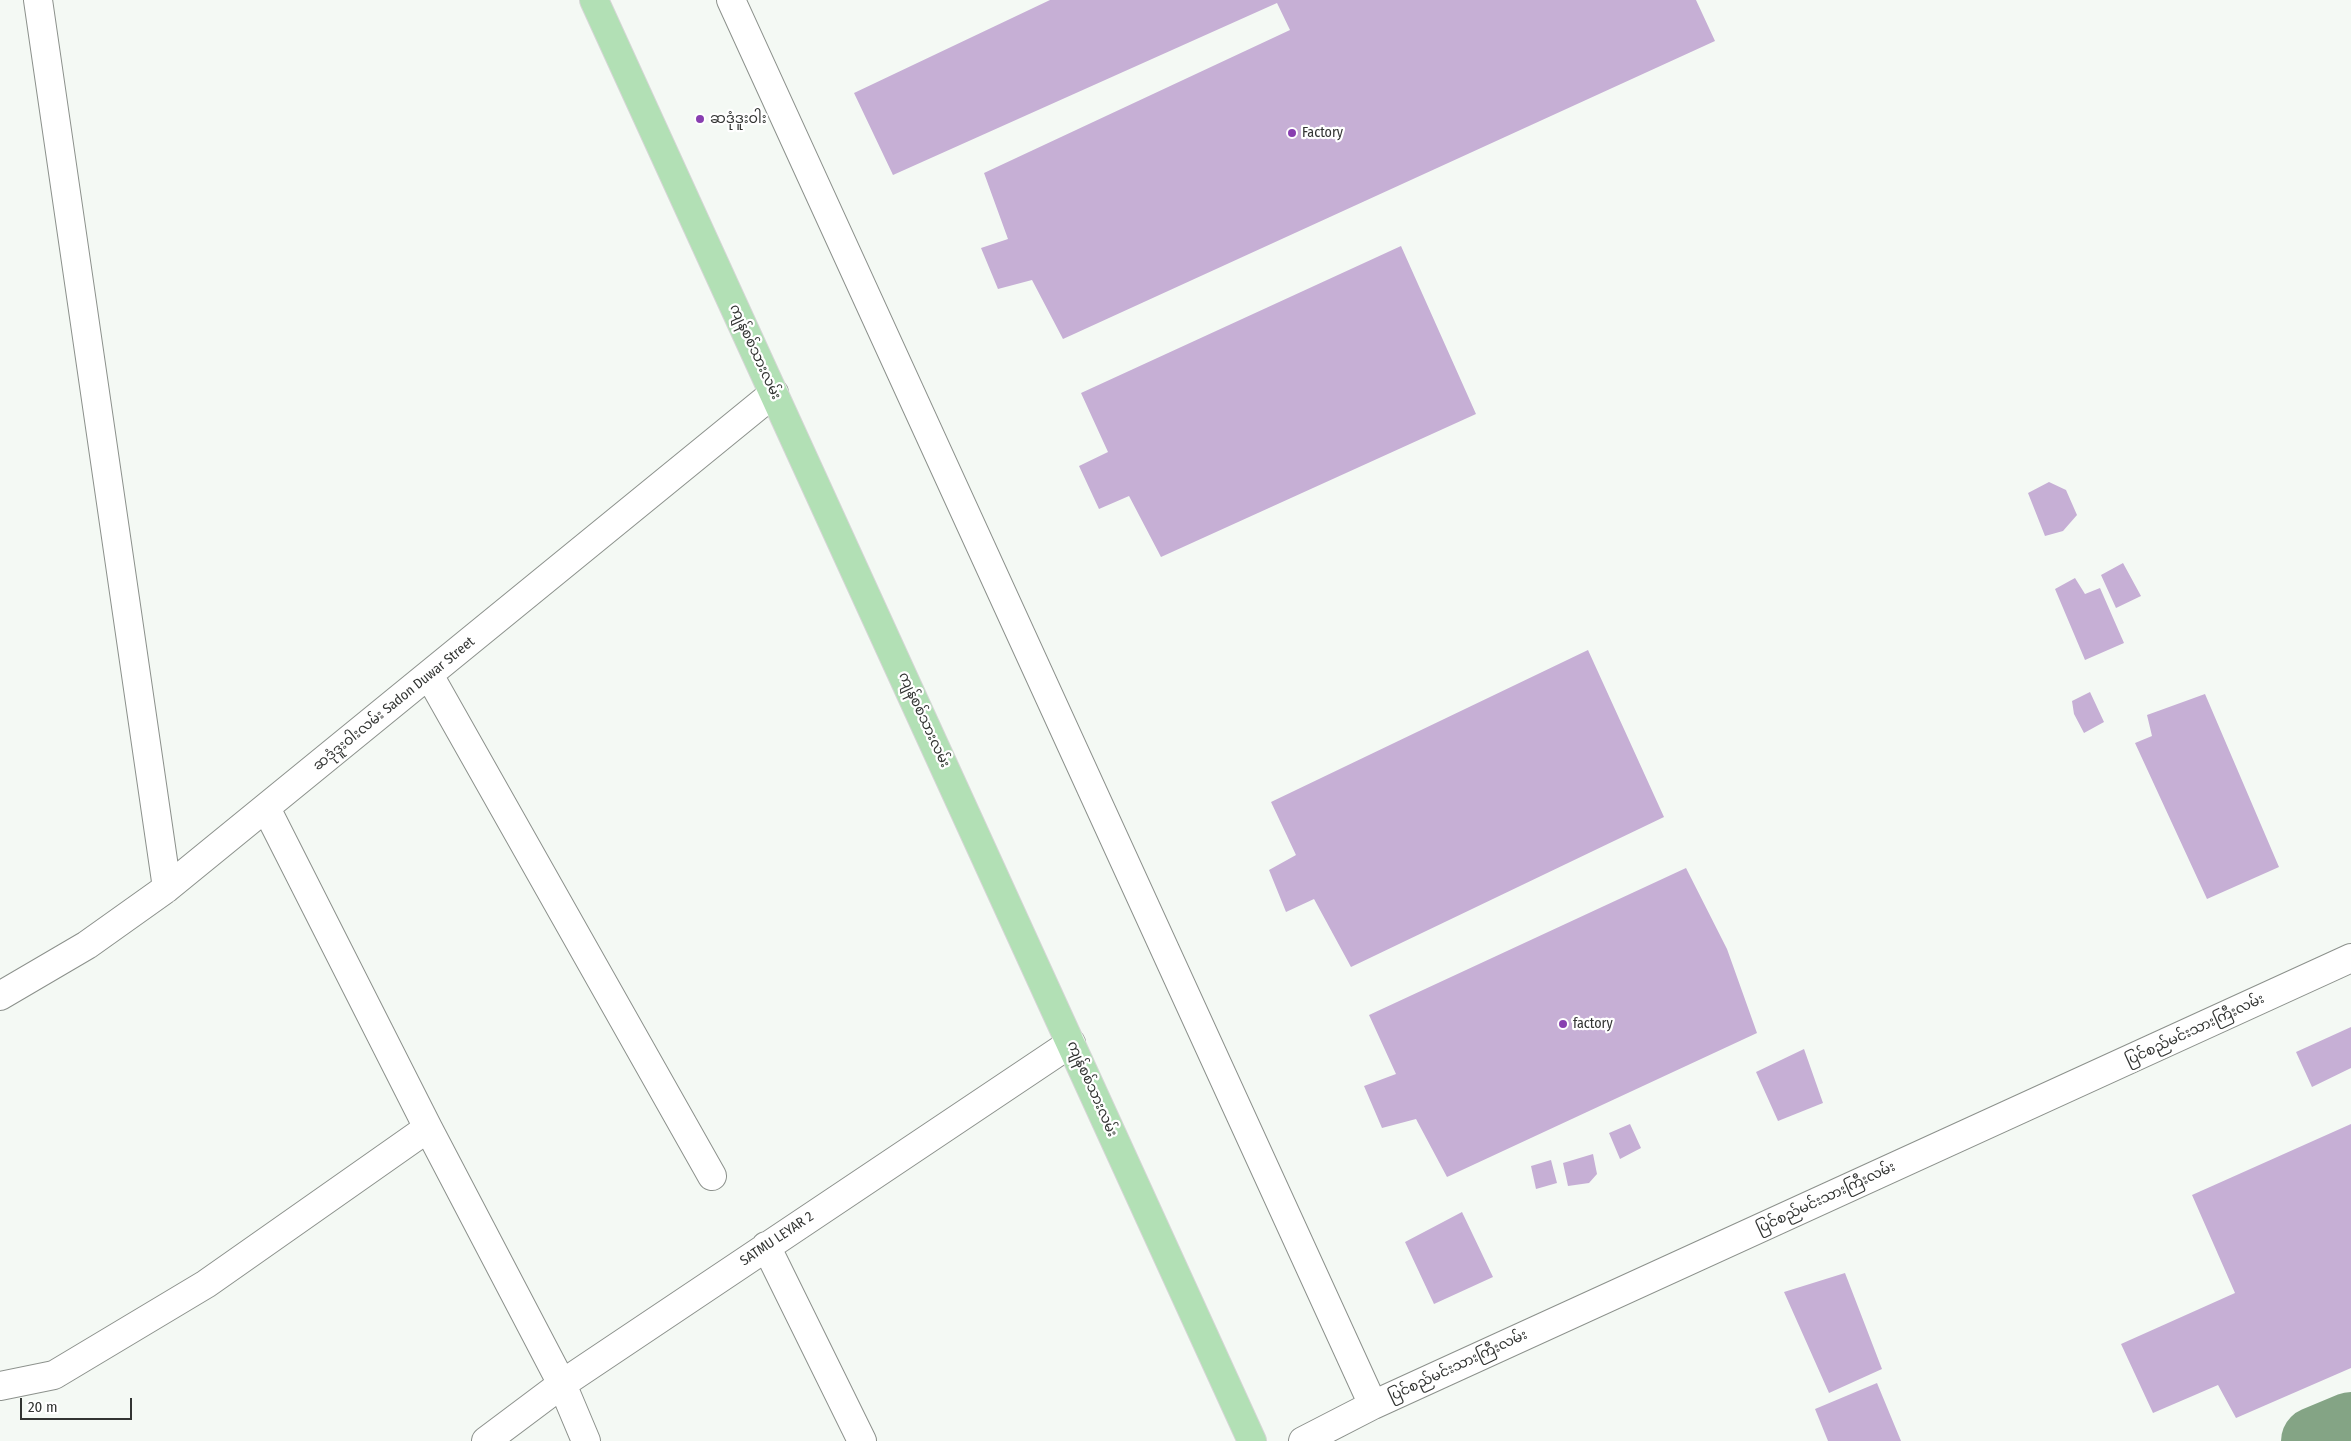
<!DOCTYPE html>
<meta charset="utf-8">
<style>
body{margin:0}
#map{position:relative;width:2351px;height:1441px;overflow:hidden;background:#f4f9f4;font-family:"Fira Sans Condensed",sans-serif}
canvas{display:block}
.scale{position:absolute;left:20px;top:1398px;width:112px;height:22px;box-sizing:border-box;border:2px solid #323432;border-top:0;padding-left:6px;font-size:15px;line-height:18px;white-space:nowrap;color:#323432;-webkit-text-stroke:4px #fff;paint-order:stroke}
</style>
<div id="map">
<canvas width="2351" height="1441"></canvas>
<div class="scale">20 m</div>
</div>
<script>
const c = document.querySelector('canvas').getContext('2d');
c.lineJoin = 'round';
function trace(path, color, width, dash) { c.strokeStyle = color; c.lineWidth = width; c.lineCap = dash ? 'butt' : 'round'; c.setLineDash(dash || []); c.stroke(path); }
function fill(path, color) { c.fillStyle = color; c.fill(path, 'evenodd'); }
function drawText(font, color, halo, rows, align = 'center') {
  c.font = font + ' "Fira Sans Condensed","Noto Sans Myanmar",sans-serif'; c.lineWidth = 4.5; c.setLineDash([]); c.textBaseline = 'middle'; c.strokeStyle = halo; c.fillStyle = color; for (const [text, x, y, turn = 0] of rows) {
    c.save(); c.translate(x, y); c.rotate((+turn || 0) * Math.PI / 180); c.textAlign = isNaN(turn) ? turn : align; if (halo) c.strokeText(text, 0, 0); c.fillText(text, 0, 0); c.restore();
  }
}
trace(new Path2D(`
 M2315 1441 2351 1426`), '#84a485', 68);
fill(new Path2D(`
 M1050 0H1696L1715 41 1063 339 1032 280 998 289 981 248 1008 239 984 173 1290 30 1277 3 893 175 854 93Z
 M1401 246 1476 414 1161 557 1129 496 1099 509 1079 466 1108 452 1081 393Z
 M2049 482 2066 490 2077 515 2063 531 2045 536 2028 493Z
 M2123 563 2141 596 2116 608 2101 575Z
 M2075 578 2085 594 2100 588 2124 643 2085 660 2055 589Z
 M1588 650 1664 817 1351 967 1314 899 1286 912 1269 870 1296 855 1271 802Z
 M2090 692 2104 722 2084 733 2074 714 2072 701Z
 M2205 694 2279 867 2207 899 2135 743 2152 736 2147 715Z
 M1686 868 1727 949 1757 1033 1447 1177 1416 1119 1382 1128 1364 1086 1396 1074 1369 1015Z
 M2351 1027V1068L2312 1087 2296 1052Z
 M1804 1049 1823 1103 1778 1121 1756 1072Z
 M1630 1124 1641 1148 1620 1159 1609 1133Z
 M2351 1124V1368L2236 1418 2218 1385 2153 1413 2121 1344 2235 1293 2192 1195Z
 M1593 1154 1597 1174 1589 1183 1568 1186 1563 1163Z
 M1551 1160 1557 1183 1536 1189 1531 1166Z
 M1462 1212 1493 1277 1434 1304 1405 1242Z
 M1845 1273 1882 1369 1829 1393 1784 1292Z
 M1877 1383 1901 1441H1828L1815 1409Z`), '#c6afd5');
const minor = new Path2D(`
 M38 0 167 888
 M731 0 1373 1405
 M429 675 712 1176
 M266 808 428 1128 562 1384 586 1441
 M0 996 87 945 167 888 774 393
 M766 1246 862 1441
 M0 1386 54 1375 206 1284 428 1128
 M486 1441 562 1384 1071 1043
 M1303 1441 1373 1405 2351 958`);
const major = new Path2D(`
 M594 0 1252 1441`);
trace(minor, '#8c918c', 30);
trace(major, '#d6d6d6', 30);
trace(minor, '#fff', 28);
trace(major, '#b2e0b5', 28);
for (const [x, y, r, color] of [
 [700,119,5,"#883eb0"],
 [1292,133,5,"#883eb0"],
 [1563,1024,5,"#883eb0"]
]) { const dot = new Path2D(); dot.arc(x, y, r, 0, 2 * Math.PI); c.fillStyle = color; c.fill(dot); trace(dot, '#fff', 2); }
drawText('14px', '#323432', '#fff', [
 ["ဆဒုံဒူးဝါး",710,119],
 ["Factory",1302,133],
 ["factory",1573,1024]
], 'left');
drawText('14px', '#323432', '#fff', [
 ["ကျန်စစ်သားလမ်း",755,352,65],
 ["ဆဒုံဒူးဝါးလမ်း Sadon Duwar Street",394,704,-39],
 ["ကျန်စစ်သားလမ်း",924,720,65],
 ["ပြင်စည်မင်းသားကြီးလမ်း",2195,1030,-25],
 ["ကျန်စစ်သားလမ်း",1092,1089,66],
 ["ပြင်စည်မင်းသားကြီးလမ်း",1826,1198,-25],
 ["SATMU LEYAR 2",777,1239,-34],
 ["ပြင်စည်မင်းသားကြီးလမ်း",1458,1366,-25]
]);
</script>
